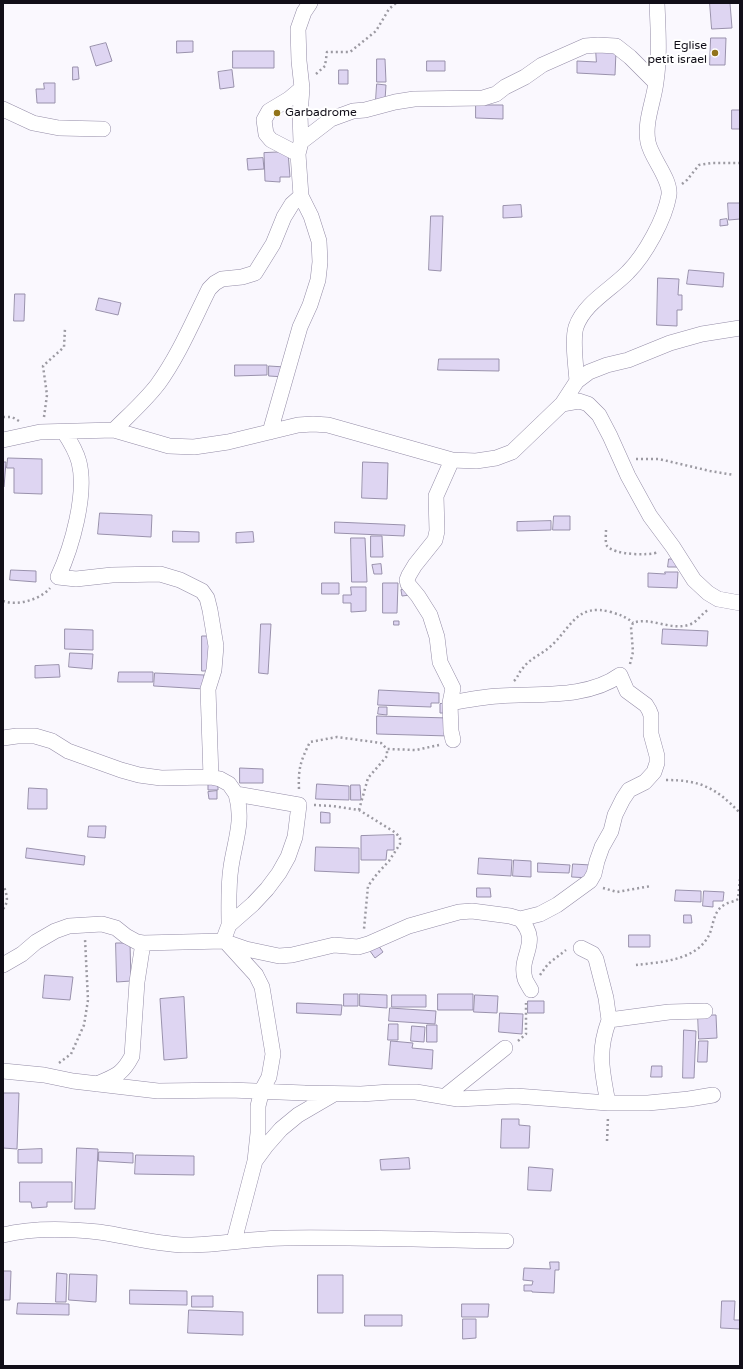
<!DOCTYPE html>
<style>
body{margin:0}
#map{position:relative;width:743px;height:1369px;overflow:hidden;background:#faf8fe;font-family:"Varela Round",sans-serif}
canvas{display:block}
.frame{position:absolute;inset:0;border:4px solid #110e18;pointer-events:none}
</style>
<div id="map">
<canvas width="743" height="1369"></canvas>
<div class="frame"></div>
</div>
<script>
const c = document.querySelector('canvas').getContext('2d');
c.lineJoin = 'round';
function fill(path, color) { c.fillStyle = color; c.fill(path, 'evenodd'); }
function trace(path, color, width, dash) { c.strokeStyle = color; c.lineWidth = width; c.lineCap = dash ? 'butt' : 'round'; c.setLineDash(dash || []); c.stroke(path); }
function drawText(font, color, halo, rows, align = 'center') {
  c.font = font + ' "Varela Round",sans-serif'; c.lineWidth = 4; c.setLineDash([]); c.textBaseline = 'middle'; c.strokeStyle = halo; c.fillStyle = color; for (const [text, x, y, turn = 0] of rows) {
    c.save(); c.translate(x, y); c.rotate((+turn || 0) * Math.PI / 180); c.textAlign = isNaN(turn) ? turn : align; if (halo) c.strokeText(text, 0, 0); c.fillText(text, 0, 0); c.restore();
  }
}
const building = new Path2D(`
 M710 3H730L732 28 712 29Z
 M711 38H726L725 65H710Z
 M177 41H193V52L177 53Z
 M106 43 112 61 96 66 90 47Z
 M596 50 616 51 615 75 577 73V61L596 62Z
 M233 51H274V68H233Z
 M377 59H385L386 82H377Z
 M427 61H445V71H427Z
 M73 67H78L79 79 73 80Z
 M232 70 234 87 220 89 218 72Z
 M339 70H348V84H339Z
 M44 83H55V103H37L36 89H44Z
 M377 84 386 85 385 100H376Z
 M476 105H503V119L476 118Z
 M732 110H740V129H732Z
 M288 152 290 177H280V182L265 181 264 153Z
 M263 158 264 169 248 170 247 159Z
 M728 203H740V219L729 220Z
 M521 205 522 217 503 218V206Z
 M431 216H443L441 271 429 270Z
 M727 219 728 225 720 226V220Z
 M689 270 724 273 723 287 687 284Z
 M658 278 679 279 678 295H682V310H677V326L657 325Z
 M15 294H25L24 321H14Z
 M99 298 121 303 118 315 96 310Z
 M439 359H499V371L438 370Z
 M235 365H267V375L235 376Z
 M269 366 285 367V377L269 376Z
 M8 458 42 459V494L14 493V468H7Z
 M3 462H6L4 487H3Z
 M363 462 388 463 387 499 362 498Z
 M100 513 152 515 151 537 98 534Z
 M554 516H570V530H553Z
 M551 521V530L517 531V522Z
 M335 522 405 525 404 536 335 533Z
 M173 531 199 532V542H173Z
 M253 532 254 542 236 543V533Z
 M371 536H382L383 557H371Z
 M351 538H365L367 582H352Z
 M669 559H679V567H668Z
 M381 564 382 574H374L372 565Z
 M11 570 36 571V582L10 580Z
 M665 572H678L677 588 648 587V573L665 574Z
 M322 583H339V594H322Z
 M383 583H398L397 613H383Z
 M351 587H366V611L351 612V603H343V595H351Z
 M409 589 410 595 402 596 401 590Z
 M394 621H399V625H394Z
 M261 624H271L268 674 259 673Z
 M65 629 93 630V650L65 649Z
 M663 629 708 631 707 646 662 644Z
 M202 636H212L213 671H202Z
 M70 653 93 654 92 669 69 667Z
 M59 665 60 677 35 678V666Z
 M119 672H153V682H118Z
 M155 673 204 675V689L154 686Z
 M379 690 439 693V703H431V707L378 705Z
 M448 703V713H440V704Z
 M379 707H387V715L378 714Z
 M377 716 449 718V736L377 734Z
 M240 768 263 769V783H240Z
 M218 780V790H208V781Z
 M317 784 349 786V800L316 799Z
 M351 785H360L361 800H351Z
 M29 788 47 789V809H28Z
 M217 791V799H209L208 792Z
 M321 812 330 813V823H321Z
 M89 826H106L105 838 88 837Z
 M394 835V850H387L386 860H361V836Z
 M316 847 359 848V873L315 871Z
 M27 848 85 856 84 865 26 858Z
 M479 858 512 860 511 876 478 874Z
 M514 860 531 861V877L513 876Z
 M538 863 570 865 569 873 538 872Z
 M573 864 591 865 590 878 572 877Z
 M477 888H490L491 897H477Z
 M676 890 701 891V902L675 901Z
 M704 891 724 892 723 901H713V907L703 906Z
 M684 915H691L692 923H684Z
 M629 935H650V947H629Z
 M116 943H130L131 981 117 982Z
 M378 945 383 952 375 958 370 951Z
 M45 975 73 977 70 1000 43 998Z
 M344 994H358V1006H344Z
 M360 994 387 995V1008L360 1006Z
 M438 994H473V1010H438Z
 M392 995H426V1007H392Z
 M475 995 498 996 497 1013 474 1012Z
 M184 997 187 1058 164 1060 160 999Z
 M528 1001H544V1013H528Z
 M297 1003 342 1005 341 1015 297 1013Z
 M390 1008 436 1011 435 1024 389 1021Z
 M500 1013 523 1014 522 1034 499 1032Z
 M698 1015H716L717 1038 699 1039Z
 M389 1024H398V1040H388Z
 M427 1025H437V1042H427Z
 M412 1026 425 1027 424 1042 411 1041Z
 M684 1030 696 1031 694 1078H683Z
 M391 1041 413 1043 412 1048 433 1050 432 1069 389 1065Z
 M699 1041H708L707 1062H698Z
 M652 1066H662V1077H651Z
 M3 1093H19L17 1149 3 1148Z
 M502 1119H519V1125L530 1126 529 1148H501Z
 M77 1148 98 1149 95 1209H75Z
 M42 1149V1163H18V1150Z
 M99 1152 133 1153V1163L99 1161Z
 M136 1155 194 1156V1175L135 1174Z
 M409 1158 410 1169 381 1170 380 1160Z
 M529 1167 553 1169 551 1191 528 1190Z
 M20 1182H72V1202H47V1207L32 1208 31 1202H20Z
 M550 1262H559V1270H555L554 1293 532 1292V1291H524V1285H532L533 1281 523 1280 524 1268 550 1269Z
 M3 1271H11L10 1300H3Z
 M57 1273 67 1274 66 1302H56Z
 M70 1274 97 1275 96 1302 69 1300Z
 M318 1275H343V1313H318Z
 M130 1290 187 1291V1305L130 1304Z
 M192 1296H213V1307H192Z
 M722 1301H735L734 1320H740V1329L721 1328Z
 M18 1303 69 1304V1315L17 1314Z
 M462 1304H489L488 1317H462Z
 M189 1310 243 1312V1335L188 1333Z
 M365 1315H402V1326H365Z
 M463 1319H476V1338L463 1339Z`);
fill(building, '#ded5f2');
trace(building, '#9991ac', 1);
const minor = new Path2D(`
 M3 109 33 123 59 128 103 129
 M301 142 331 119 353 111 365 110 395 102 414 99 483 98 496 94 505 87 525 77 542 65 585 46 598 45 616 46 630 57 656 83
 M298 154 271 140 266 134 264 120 269 111 289 99 302 88
 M577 381C576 367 572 340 576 327 584 303 612 289 628 272 645 255 665 219 669 195 671 179 651 158 648 142 644 122 654 101 656 82 660 56 658 29 657 3
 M562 404 579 401 588 404 599 415 610 436 628 476 650 516 673 547 694 580 708 593 718 599 740 603
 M114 430C129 415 145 401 158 384 179 355 193 321 209 289L215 283 222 279 242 277 255 273 273 244 284 217 292 204 301 196
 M64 432C70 441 76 451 79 462 87 494 72 547 58 577L76 579 112 575 160 574 180 580 202 591 207 598 210 610 216 646 214 670 208 689 211 777
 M270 432 300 327 310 305 318 280 320 262 319 241 311 216 301 196 298 154 301 142 300 115 302 88 299 61 298 29 304 12 310 3
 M3 440 40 432 114 430 169 446 194 447 228 442 298 425 313 424 328 425 452 460 476 461 496 458 512 452 562 404 577 381 589 372 607 365 628 360 670 343 702 334 740 328
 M452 460 436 496 437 531 435 540 415 565 409 575 407 580 408 584 418 596 430 615 437 637 440 662 453 688 450 703 451 731 453 740
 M3 738 17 736H35L52 741 68 751 121 770 139 775 161 778 211 777 220 779 229 784 236 794 299 805 295 837 288 857 279 873 267 889 253 904 229 925 223 941 143 943 137 942 126 936 116 928 102 924 69 926 55 931 36 942 22 954 3 965
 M520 919C542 943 518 955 525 979 526 982 529 986 531 990
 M229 925C229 906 228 886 231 867 235 840 244 821 236 794
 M223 941 246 949 279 956 292 955 334 945 358 947 368 944 409 926 459 912 472 911 510 916 520 919 540 914 557 905 590 881 594 874 597 861 602 847 611 831 615 815 623 799 629 790 645 782 654 772 657 763V756L651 734V715L649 710 646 705 627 691 620 675C587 699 538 693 499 696 483 697 466 700 450 703
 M226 942 256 975 262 987 273 1054 269 1077 262 1090 258 1106V1133L255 1161
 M581 948 593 954 596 959 606 998 609 1020
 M3 1071 44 1075 73 1081 158 1091 230 1090 305 1093 361 1094 390 1092H416L458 1099 516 1096 608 1103H648L689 1099 713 1095
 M97 1084C115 1076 122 1075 132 1056L137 982 143 943
 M444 1097 505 1048
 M608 1103C602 1070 597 1053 609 1020L669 1012 705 1011
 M3 1235C31 1228 70 1229 99 1232 127 1236 155 1244 183 1245 216 1246 251 1238 285 1238 359 1237 432 1240 506 1241
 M234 1241 255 1161 266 1146 281 1129 298 1115 334 1094`);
trace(minor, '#948ca7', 16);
trace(new Path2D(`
 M316 74 325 66 327 52H350L376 31 389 9 396 3
 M682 184 687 180 699 165 712 163H740
 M3 417H12L19 421
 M44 417 47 395 43 366 64 347 65 328
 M636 459H659L710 471 734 475
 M606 530C606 535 605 542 607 546 614 555 649 556 659 552
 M3 601C17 606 40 600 50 588
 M630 664 633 652 631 627 633 623C650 616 672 632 691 624 698 621 701 614 708 610
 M514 681C518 677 519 672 523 668 530 658 543 654 552 645 572 626 577 603 611 612 620 615 627 617 633 623
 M666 780C701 780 716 788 740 813
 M299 789C298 768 301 760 310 742L337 737 381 743 387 749 416 750 439 745
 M314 805 332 806 359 810 396 833 400 838V844L389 861 377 874 368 886 364 929
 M359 810 368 778 387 756V749
 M603 888 617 892 651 886
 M3 909C9 902 7 895 4 887
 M636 965C660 962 694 961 708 937 714 927 712 912 724 905 728 902 734 902 738 899L740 879
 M540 975 548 964 566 950
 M518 1041 526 1034V1003
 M59 1063 71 1054 84 1025 88 1000 85 939
 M607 1141 608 1117`), '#9c9aa2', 2.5, [2, 3]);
trace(minor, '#fff', 15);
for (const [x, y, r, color] of [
 [715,53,4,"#92741a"],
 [277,113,4,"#92741a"]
]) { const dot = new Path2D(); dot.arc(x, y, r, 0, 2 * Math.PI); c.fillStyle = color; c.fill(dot); trace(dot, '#fff', 1.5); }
drawText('12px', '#110e18', '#fff', [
 ["Eglise",707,46],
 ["petit israel",707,60],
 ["Garbadrome",285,113,"left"]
], 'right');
</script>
